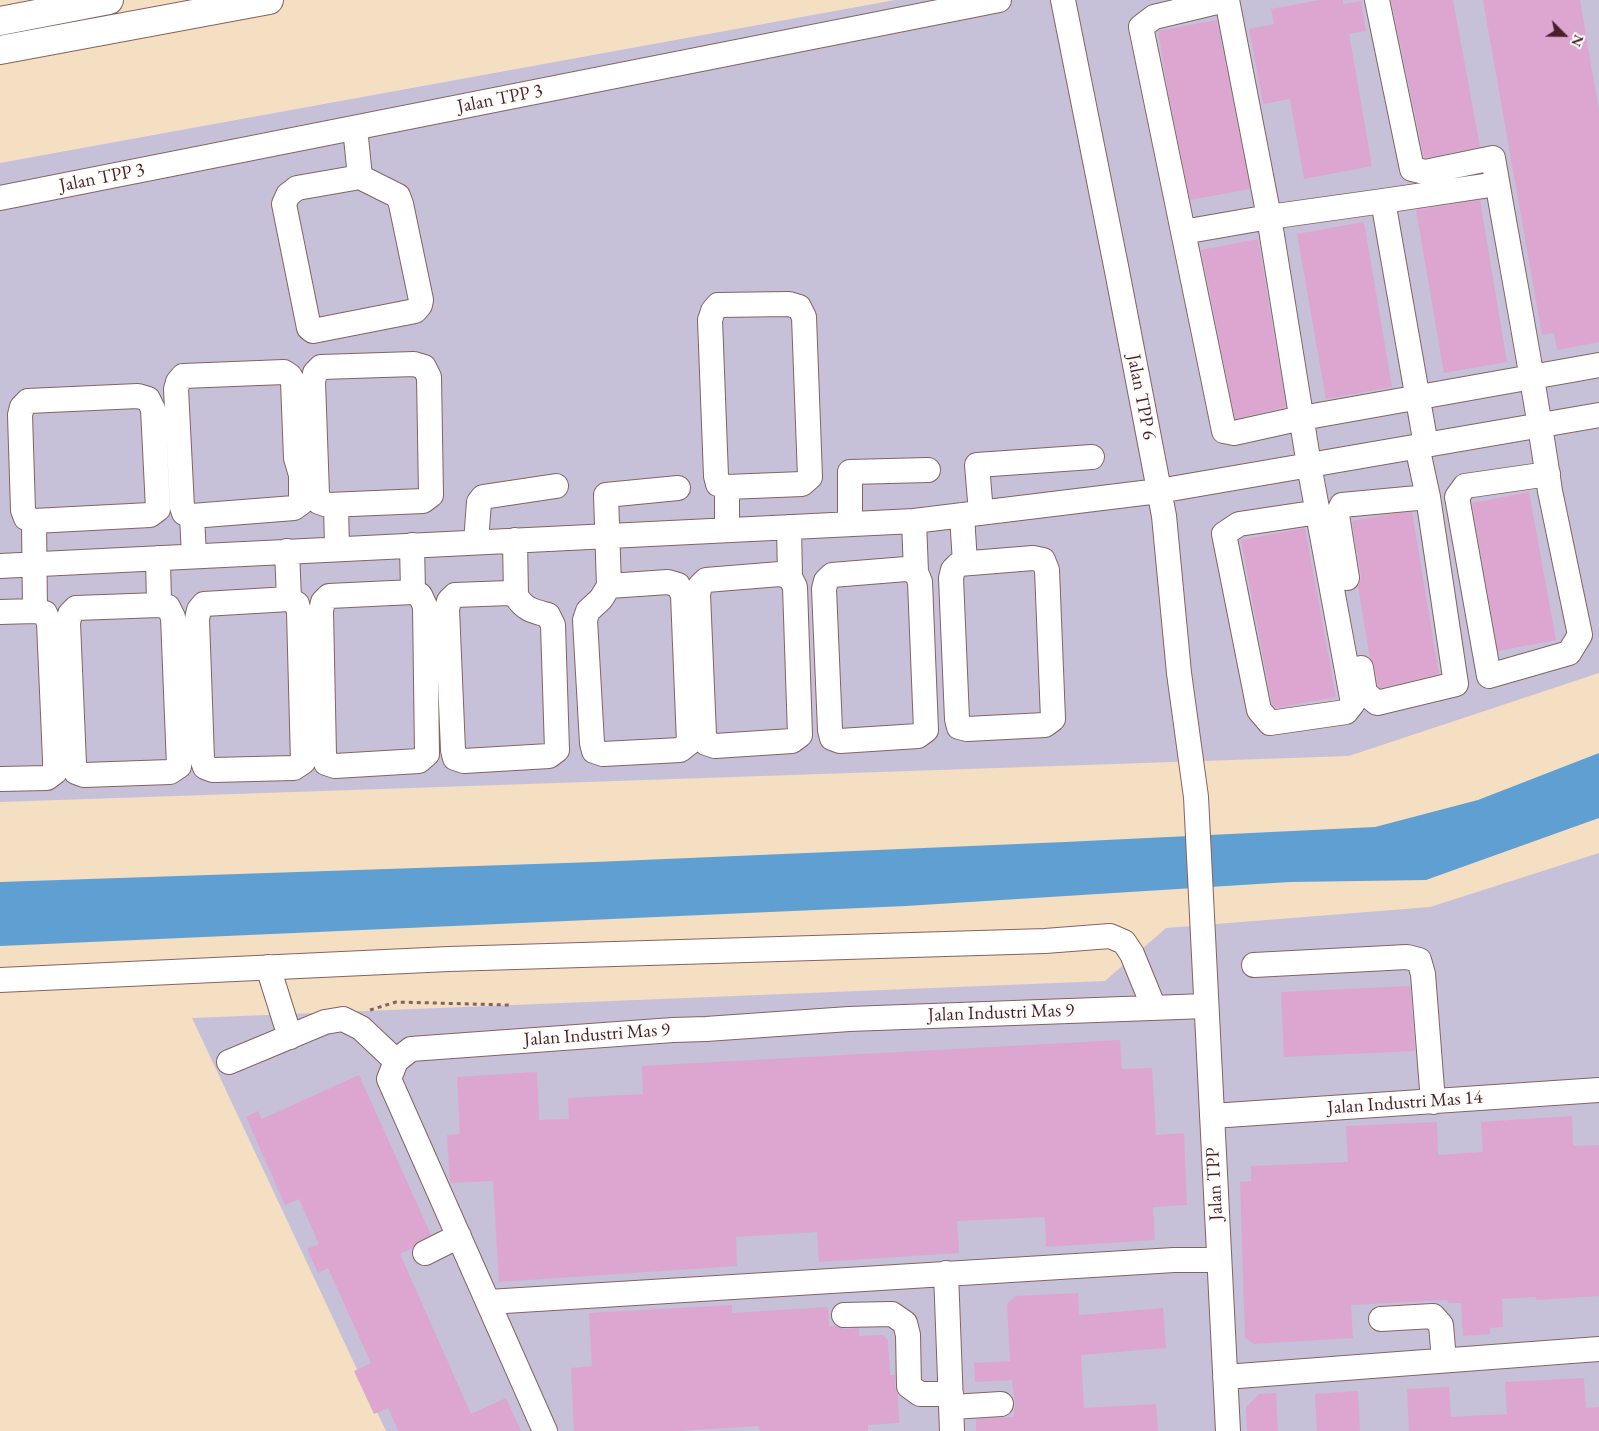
<!DOCTYPE html>
<style>
body{margin:0}
#map{position:relative;width:1599px;height:1431px;overflow:hidden;background:#f4dfc2;font-family:"EB Garamond",serif}
canvas{display:block}
.north{position:absolute;left:1539px;top:10px;width:50px;height:50px;-webkit-text-stroke:4px #fdfcf7;paint-order:stroke;rotate:113deg;font-size:14px;font-weight:700;line-height:20px;text-align:center;color:#4a1f2b}
.north::after{content:'';display:block;margin:auto;width:18px;height:22px;background:#4a1f2b;clip-path:polygon(50% 0,100% 100%,50% 72%,0 100%)}
</style>
<div id="map">
<canvas width="1599" height="1431"></canvas>
<div class="north">N</div>
</div>
<script>
const c = document.querySelector('canvas').getContext('2d');
c.lineJoin = 'round';
function fill(path, color) { c.fillStyle = color; c.fill(path, 'evenodd'); }
function trace(path, color, width, dash) { c.strokeStyle = color; c.lineWidth = width; c.lineCap = dash ? 'butt' : 'round'; c.setLineDash(dash || []); c.stroke(path); }
function drawText(font, color, halo, rows, align = 'center') {
  c.font = font + ' "EB Garamond",serif'; c.lineWidth = 4; c.setLineDash([]); c.textBaseline = 'middle'; c.strokeStyle = halo; c.fillStyle = color; for (const [text, x, y, turn = 0] of rows) {
    c.save(); c.translate(x, y); c.rotate((+turn || 0) * Math.PI / 180); c.textAlign = isNaN(turn) ? turn : align; if (halo) c.strokeText(text, 0, 0); c.fillText(text, 0, 0); c.restore();
  }
}
fill(new Path2D(`
 M895 0H1599V673L1349 756 0 802V163Z
 M1599 853V1431H386L192 1018 1105 981 1166 928 1430 907Z`), '#c7c0d9');
fill(new Path2D(`
 M1599 753V818L1426 880 1290 882 906 906 0 946V882L595 862 1065 842 1375 827 1478 800Z`), '#609fd2');
fill(new Path2D(`
 M1320 0H1343V4L1361 1 1366 31 1349 34 1372 166 1304 179 1290 99 1263 104 1249 29 1274 24 1271 9Z
 M1391 0H1453L1480 147 1424 158Z
 M1483 0H1580L1599 111V342L1557 350 1554 333 1542 335Z
 M1217 20 1250 189 1190 200 1167 86 1158 31Z
 M1480 200 1507 362 1444 373 1416 210Z
 M1364 222 1392 387 1326 399 1297 234Z
 M1258 239 1286 407 1235 419 1201 250Z
 M1529 492 1556 640 1498 651 1472 503Z
 M1412 512 1439 674 1380 688 1378 686 1374 665 1370 658 1358 586 1360 582 1361 576 1352 521 1390 514Z
 M1305 528 1336 697 1276 708 1272 704 1241 540Z
 M1410 986 1415 1051 1284 1057 1281 992Z
 M1120 1040 1122 1069 1152 1068 1156 1135 1184 1133 1187 1205 1153 1207 1155 1240 1046 1247 1045 1217 957 1221 959 1253 819 1262 817 1232 736 1237 737 1266 499 1282 493 1181 450 1183V1182L447 1135 460 1134 457 1077 537 1072 539 1120 569 1119 568 1098 643 1094 642 1066Z
 M359 1075 431 1235 418 1241 413 1248 400 1254 471 1414 506 1398 521 1431H398L388 1408 374 1414 354 1371 371 1363 328 1268 318 1273 307 1249 319 1244 299 1199 285 1205 246 1117 258 1111 262 1119Z
 M1572 1116 1573 1146 1599 1145V1296L1536 1300V1297L1502 1299 1503 1327 1490 1328V1334L1463 1336 1461 1303H1448L1447 1300 1351 1305 1353 1338 1254 1344 1245 1338 1240 1182 1251 1181V1166L1348 1162 1346 1126 1437 1122 1438 1155 1483 1152 1481 1122Z
 M1078 1293 1079 1315 1163 1308 1166 1348 1081 1355 1084 1408 1156 1404 1158 1431H976V1419L1014 1417 1015 1404 1012 1380 975 1382 974 1363 1010 1361 1007 1304 1016 1296Z
 M732 1305V1313L828 1307 829 1326H836L844 1329 859 1328V1336L882 1335 888 1340 890 1375H895V1387L898 1394 899 1423 868 1425V1431H760L759 1426 678 1431H574L571 1368 592 1366 589 1313Z
 M1584 1378 1586 1408 1599 1407V1431H1409L1407 1389 1449 1387 1451 1417 1507 1414 1505 1382Z
 M1358 1391 1360 1431H1317L1315 1394Z
 M1276 1393 1278 1431H1247L1246 1407 1259 1394Z`), '#dca6d0');
const minor = new Path2D(`
 M1063 0 1117 271 1164 516 1179 673 1196 797 1228 1431
 M1225 0 1154 17 1141 27 1224 431 1234 433 1302 418 1599 365
 M1227 0 1269 217 1309 465 1353 703 1346 712 1270 723 1259 710 1224 534 1239 524 1319 512
 M1377 0 1412 169 1425 172 1493 158C1512 269 1534 380 1550 491L1580 635 1569 653 1489 676 1457 497 1465 486 1548 474
 M355 128 360 177
 M360 177 398 196 401 204 421 300 420 305 415 311 313 331 309 328 284 204 288 195 297 188Z
 M0 198 999 0
 M1383 201 1426 445
 M1183 232 1269 217 1383 201 1497 184
 M789 304 799 307 804 317 810 477 802 484 727 487 718 484 716 476 710 320 713 311 718 305Z
 M414 364 424 367 429 377 431 495 423 501 328 505 319 502 317 494 313 382 315 373 321 367Z
 M284 372 290 376 293 382 296 458 301 475V503L294 508 192 516 184 513 182 507 176 389 178 382 183 376Z
 M138 396 148 399 153 409 158 509 150 515 34 521 26 518 23 510 20 415 22 407 28 401Z
 M727 487V530
 M336 505 337 549
 M981 513 977 465 1092 457
 M962 515 965 563
 M192 516 194 556
 M34 521 35 611
 M914 521 916 572
 M850 524V472L928 470
 M789 527 790 577
 M515 540 516 596
 M476 542 479 502 483 497 556 486
 M412 545 413 592
 M287 551 289 599
 M158 558 159 605
 M1033 558 1043 560 1047 570 1053 719 1045 725 967 729 959 727 957 719 951 578 953 570 959 564Z
 M0 566 914 521 1159 491 1599 415
 M906 569 916 572 920 582 926 730 918 736 840 741 832 738 830 730 824 589 826 581 832 575Z
 M780 574 790 577 795 587 800 735 792 741 715 746 706 743 704 735 698 594 700 586 706 580Z
 M1347 578 1337 515 1342 505 1428 497
 M668 582 678 585 683 595 689 743 680 750 603 754 594 751 592 743 585 620 588 611 601 599 609 586Z
 M609 586 606 495 678 488
 M413 592 420 595 425 606 427 754 419 761 335 766 326 763 324 755 321 611 323 602 329 596Z
 M509 593 516 596C525 610 533 611 548 615L553 625 557 750 549 756 464 761 455 758 453 750 447 609 449 601 455 595Z
 M289 599 297 604 299 612 303 762 294 768 213 770 205 767 202 759 197 619 199 610 204 604Z
 M159 605 168 607 173 617 179 766 170 772 84 775 76 772 74 764 68 623 70 614 76 608Z
 M0 612 35 611 45 613 49 623 55 760V772L47 778 0 779
 M1361 668 1365 693 1377 703 1456 684 1428 497 1417 446
 M1254 965 1407 957 1419 960 1423 974 1433 1102
 M268 967 290 1037
 M0 980 449 959 1045 941 1110 936 1124 942 1132 954 1154 1008
 M229 1062 325 1022 343 1019 361 1028 396 1061
 M1212 1116 1599 1090
 M425 1253 459 1236
 M946 1273 952 1431
 M488 1302 1174 1260H1219
 M844 1315 892 1314 905 1323 908 1335 909 1386 920 1394H951
 M1381 1319 1433 1316 1441 1325 1444 1360
 M1225 1377 1599 1349
 M952 1407 1001 1404
 M545 1431 389 1079 396 1061 411 1049 673 1030 706 1029 849 1019 1206 1006`);
const highway = new Path2D(`
 M0 21 109 0
 M0 50 269 0`);
trace(minor, '#866260', 26);
trace(highway, '#866260', 30);
trace(new Path2D(`
 M370 1010 396 1002 509 1005`), '#866260', 3, [4, 4]);
trace(minor, '#fff', 24);
trace(highway, '#fff', 28);
drawText('19px', '#4a1f2b', '#fdfcf7', [
 ["Jalan TPP 3",500,99,-11],
 ["Jalan TPP 3",102,178,-11],
 ["Jalan TPP 6",1141,397,79],
 ["Jalan Industri Mas 9",1001,1013,-2],
 ["Jalan Industri Mas 9",597,1035,-4],
 ["Jalan Industri Mas 14",1405,1103,-4],
 ["Jalan TPP",1215,1184,-93]
]);
</script>
